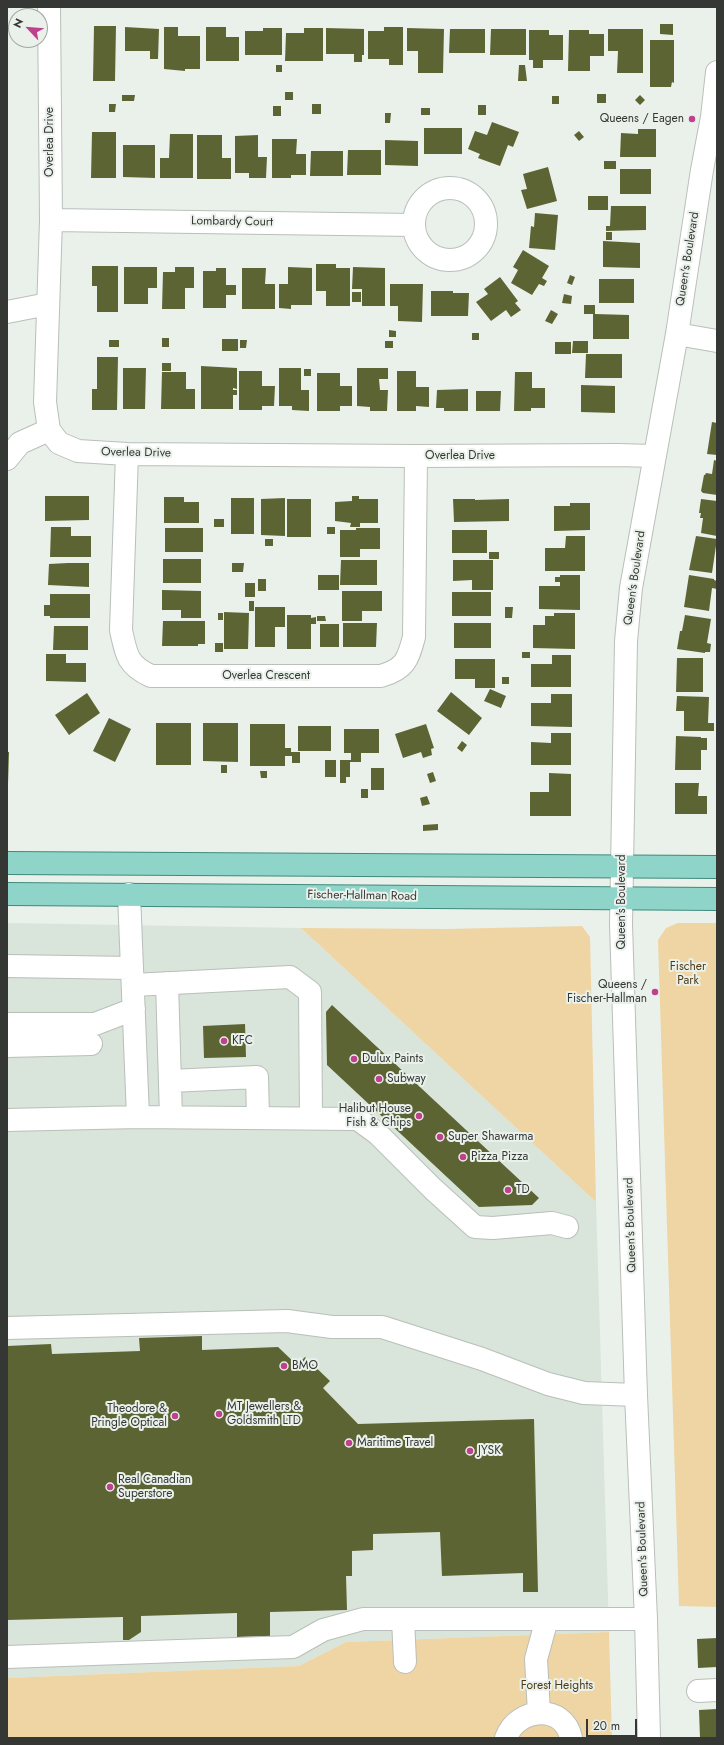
<!DOCTYPE html>
<style>
body{margin:0}
#map{position:relative;width:724px;height:1745px;overflow:hidden;background:#eaf1eb;font-family:Jost,sans-serif}
canvas{display:block}
.frame{position:absolute;inset:0;border:8px solid #353735;pointer-events:none}
.north{position:absolute;left:8px;top:8px;width:40px;height:40px;box-sizing:border-box;background:#eaf1eb;border:1px solid #a2a7a2;border-radius:50%;rotate:296deg;font-size:11px;font-weight:700;line-height:16px;text-align:center;color:#353735}
.north::after{content:'';display:block;margin:auto;width:14px;height:18px;background:#bf418e;clip-path:polygon(50% 0,100% 100%,50% 72%,0 100%)}
.scale{position:absolute;left:586px;top:1719px;width:51px;height:18px;box-sizing:border-box;border:2px solid #353735;border-top:0;padding-left:5px;font-size:12px;line-height:14px;white-space:nowrap;color:#353735;-webkit-text-stroke:3px #eaf1eb;paint-order:stroke}
</style>
<div id="map">
<canvas width="724" height="1745"></canvas>
<div class="frame"></div>
<div class="north">N</div>
<div class="scale">20 m</div>
</div>
<script>
const c = document.querySelector('canvas').getContext('2d');
c.lineJoin = 'round';
function fill(path, color) { c.fillStyle = color; c.fill(path, 'evenodd'); }
function trace(path, color, width, dash) { c.strokeStyle = color; c.lineWidth = width; c.lineCap = dash ? 'butt' : 'round'; c.setLineDash(dash || []); c.stroke(path); }
function drawText(font, color, halo, rows, align = 'center') {
  c.font = font + ' Jost,sans-serif'; c.lineWidth = 4; c.setLineDash([]); c.textBaseline = 'middle'; c.strokeStyle = halo; c.fillStyle = color; for (const [text, x, y, turn = 0] of rows) {
    c.save(); c.translate(x, y); c.rotate((+turn || 0) * Math.PI / 180); c.textAlign = isNaN(turn) ? turn : align; if (halo) c.strokeText(text, 0, 0); c.fillText(text, 0, 0); c.restore();
  }
}
fill(new Path2D(`
 M7 923 301 928 596 1202 609 1632 346 1642 299 1666 7 1678Z`), '#d9e4da');
fill(new Path2D(`
 M678 923H717V1607L679 1606 658 940 666 928Z
 M582 926 590 937 596 1202 301 928 445 929Z
 M609 1632 612 1738H7V1678L299 1666 346 1642Z`), '#efd5a4');
fill(new Path2D(`
 M660 24H673V35L660 34Z
 M94 26H116L115 81H93Z
 M125 27 159 29 158 59H150V51H125Z
 M164 27H178V36H200V69H185V71L164 69Z
 M206 27H226V37H239V61H206Z
 M384 27H403V65H389V59H368V31H384Z
 M263 28H282V55H245V31H263Z
 M304 28H323V61H285L286 33H304Z
 M326 28 364 29V55H362V62H354V54H326Z
 M407 28 444 29 443 73H418V51H407Z
 M450 29H485V53H449Z
 M491 29H526V55H490Z
 M608 29H643V73H617L618 51H608Z
 M529 30H549V35H563V60H543V68H533V60H529Z
 M569 30H589V34H604V56H590V71H568Z
 M650 40H674V83L672 82 671 87H650Z
 M276 65H282V72H276Z
 M519 65H525L527 81H518Z
 M285 92H293V100H285Z
 M597 94H606V103H597Z
 M122 95H135L134 101H122Z
 M640 95 645 100 640 105 635 100Z
 M552 96H559V104H552Z
 M109 104H116L115 112H109Z
 M312 104H321V114H312Z
 M478 105H486V115H478Z
 M273 106H281V116H273Z
 M421 108H430V115H421Z
 M385 113H391L390 123H385Z
 M492 122 519 132 513 147 508 145 500 166 478 158 480 154 468 149 475 131 487 135Z
 M424 128H462V154H424Z
 M638 129H656V157H620L621 133 638 134Z
 M579 131 584 137 579 141 574 135Z
 M92 132H116V178H91Z
 M170 134H193V178H160V158H169Z
 M197 135H222V158H231V179H197Z
 M258 135V157H267L266 178H249V173H235V136Z
 M272 139H297L296 154H306V175H291V178H272Z
 M385 140 418 141V166L385 165Z
 M123 145H155V178L123 177Z
 M348 150H381V175H347Z
 M311 151H343V176H310Z
 M604 161H616V169H604Z
 M548 167 557 201 527 209 521 190 527 189 523 174Z
 M620 169H651V194H620Z
 M588 196H608V210H588Z
 M611 206H646V230L606 231V226H610Z
 M535 213 558 215 555 250 529 248 531 226 534 227Z
 M606 232H612V240H606Z
 M603 241 640 243V268L603 267Z
 M523 250 549 266 542 278 547 281 544 286 539 284 532 295 511 283 518 270 513 267Z
 M316 264H336V268H350V306H326V291H316Z
 M92 266H118V312H97V286H92Z
 M124 267H157V288H148V304H124Z
 M175 267H194V288H185V309H162L163 272H175Z
 M288 267 312 268V305H291V309L279 308V284H288Z
 M353 267 385 268V306H362V289H352Z
 M216 268H226V285H236V295H226V308H203V271H216Z
 M242 268H266L265 284H275V309H242Z
 M570 275 575 277 572 285 567 283Z
 M500 277 518 301 515 303 521 310 511 317 506 310 491 321 476 302 488 294 484 289Z
 M599 279H634V303H599Z
 M390 284H423L422 322 398 321V306H390Z
 M431 291H453V293H469L468 316H431Z
 M352 292H361V302H352Z
 M564 294 572 296 571 304 562 303Z
 M584 305H595V314L629 315V339H593V314H584Z
 M551 310 558 314 552 324 545 321Z
 M389 330 396 331V337H389Z
 M472 333H479V340H472Z
 M162 338H169V347H162Z
 M222 339H238V351H222Z
 M109 340H119V347H109Z
 M240 340H247L246 348H240Z
 M385 341H393V348H385Z
 M573 341H588V353H572Z
 M555 342H571V354H555Z
 M586 354H622V378H585Z
 M97 357H118L117 410H92V389H97Z
 M162 363H171V371H162Z
 M201 366 237 368V389L233 388V390H237V395H233V409H201Z
 M123 368H146L145 409H123Z
 M279 368H301V390H309V411L292 410V406H279Z
 M357 368H388V379H379L380 390H388L387 411H370V407L357 406Z
 M304 369H311V376H304Z
 M239 371H262V386H275L274 406H262V410H239Z
 M397 371H416V387H429V407L416 406V411H397Z
 M162 372H186V389H195V409H161Z
 M515 372H532V388H545V408H531V411H514Z
 M317 373H340V386H352V406H340V411H317Z
 M581 385 615 386V413L581 412Z
 M468 389V411H444V408H436L437 390Z
 M476 391H501L500 411H476Z
 M712 422 717 423V455L707 454Z
 M714 460 717 461V495L703 493 701 491 704 475H705L706 473 712 474Z
 M45 496H89V520L45 521Z
 M352 496H359V499H378V523H360V527H350L351 523 335 521V502L352 501Z
 M164 497H184V502H199V523H164Z
 M231 498H254V534H231Z
 M285 498V536L261 535V499Z
 M287 499H311V537H287Z
 M453 499H475V500L509 499V521L454 522Z
 M701 499 717 501V536L701 533 703 518H700L701 513H699Z
 M570 503H590V530L554 531V506H570Z
 M214 519H224V527H214Z
 M51 527H71V536H91V557H50Z
 M327 527H335V534H327Z
 M165 528H203V552H165Z
 M356 528H380V549H360V557H340V530H356Z
 M452 530H487V553H452Z
 M566 536H585V571H545V548H565Z
 M696 536 717 539 712 573 689 570Z
 M265 539H273V546H265Z
 M489 552H499V559H489Z
 M163 559H201V583H163Z
 M341 560H377V585H340Z
 M453 560H493V590H472V580L453 581Z
 M68 563H89V587L48 585 49 564Z
 M232 563H244L243 572H232Z
 M318 575H339V590H318Z
 M560 575H580V610L539 609V586H560V582H555V577H560Z
 M689 575 714 579V580L717 581V589L712 588 709 611 684 607Z
 M258 579H266V591H258Z
 M245 583H255V597H245Z
 M162 590 201 591V618H181V610H162Z
 M342 591H382V611H362V621H342Z
 M452 592H491V616H452Z
 M50 594H90V618H50V616H44V605H50Z
 M249 601H254V611H249Z
 M255 607H285V627H275V647H255Z
 M505 607H513L512 618H505Z
 M224 612 249 613 248 649H224Z
 M218 613H223V620H218Z
 M554 613H575V649L533 648V625H545V616H554Z
 M287 615H311V618L316 617V624H311V649H287Z
 M685 615 711 619 707 643 711 644 710 652H705V653L677 649 680 631H682Z
 M317 616H325L326 621H317Z
 M163 621H205V644H198V646H162Z
 M343 623H377L376 647H343Z
 M454 623H491V648H454Z
 M320 624H339V647H320Z
 M54 626H88V650H53Z
 M215 643H223V652H215Z
 M522 652H530V658H522Z
 M46 654H66V663H86V682L46 681Z
 M552 655H571V687H531V664H552Z
 M677 658H703V692H676Z
 M455 659H495V688H475V679H455Z
 M502 677H509V684H502Z
 M490 689 506 696 501 708 484 701Z
 M451 692 482 718 469 735 437 711Z
 M87 693 100 713 69 735 55 715Z
 M551 694H572V727L531 726V703H551Z
 M677 696 709 697 708 723H714V731H684V711H676Z
 M109 718 131 729 115 762 93 751Z
 M156 723H191V765H156Z
 M203 723H238V762L203 761Z
 M250 724H285V748H291V752H300V763H292V756H285V766H250Z
 M426 724 434 748 431 749 432 755 423 758 421 752 403 758 395 734Z
 M298 726H331V751H298Z
 M344 729H379V753H361V762H350V777H346V783H340V760H351V753H344Z
 M551 733H571V765H531V742L551 743Z
 M676 736 701 737V738H707V750H701V770H675Z
 M462 741 467 745 462 752 457 748Z
 M7 752H9L8 784H7Z
 M325 760H336V777H325Z
 M221 765H227V773H221Z
 M371 768H384V790H371Z
 M260 771H267V778H261Z
 M433 772 436 781 430 783 427 774Z
 M549 773 571 774V816H530V792H549Z
 M675 783H699L698 796H707V814H675Z
 M361 789H368V798H361Z
 M427 796 430 804 422 806 420 798Z
 M438 824V830L423 831V825Z
 M332 1005 539 1198 532 1205 479 1207 327 1065 326 1012Z
 M245 1024 246 1057 204 1058 203 1026Z
 M202 1336V1350L278 1347 297 1365 305 1357 330 1381 323 1388 358 1424 534 1419 538 1592H523V1573L442 1576 440 1532 373 1534V1550L352 1551V1576H346L347 1610 270 1612V1636L237 1637V1613L141 1616V1632L129 1640H123V1617L7 1620V1346L51 1344 52 1354 140 1351 139 1338Z
 M717 1638V1667L698 1668 697 1639Z
 M717 1709V1738H700L699 1710Z`), '#5d6433');
const minor = new Path2D(`
 M49 7 51 220 45 402 49 430 59 443 78 451 127 454 416 456 617 455 654 456
 M414 224a36 36 0 1 1 72 0a36 36 0 1 1-72 0Z
 M51 220 414 225
 M7 312 48 304
 M677 334 717 341
 M127 454 121 630C126 654 127 665 151 676H381C405 669 408 660 414 637L416 456
 M7 459 20 443 49 430
 M129 894 138 1117
 M7 966 132 968
 M167 983 171 1117
 M133 985 290 977 310 992 311 1118
 M7 1024H95L134 1009
 M7 1046 91 1044
 M170 1081 257 1077 258 1118
 M7 1120 138 1117 354 1119 359 1120 378 1134 433 1189 475 1227 493 1228 552 1223 567 1227
 M7 1328 287 1321 332 1327H382L482 1359 548 1384 584 1393 636 1395
 M403 1619 405 1662
 M7 1657 293 1647 323 1630 363 1619H646
 M698 1691 717 1690
 M539 1713 536 1659 547 1619
 M506 1738C517 1707 564 1703 571 1738
 M649 1738 646 1619 636 1395 621 924 626 641 631 588 677 334 702 170 712 117 717 72`);
const major = new Path2D(`
 M7 863 717 867
 M7 894 717 899`);
trace(minor, '#b9bfb9', 24);
trace(major, '#3f8a7c', 24);
trace(minor, '#fff', 22);
trace(major, '#8fd4c8', 22);
for (const [x, y, r, color] of [
 [692,119,4,"#bf418e"],
 [655,992,4,"#bf418e"],
 [224,1041,4,"#bf418e"],
 [354,1059,4,"#bf418e"],
 [379,1079,4,"#bf418e"],
 [419,1116,4,"#bf418e"],
 [440,1137,4,"#bf418e"],
 [463,1157,4,"#bf418e"],
 [508,1190,4,"#bf418e"],
 [284,1366,4,"#bf418e"],
 [219,1414,4,"#bf418e"],
 [175,1416,4,"#bf418e"],
 [349,1443,4,"#bf418e"],
 [470,1451,4,"#bf418e"],
 [110,1487,4,"#bf418e"]
]) { const dot = new Path2D(); dot.arc(x, y, r, 0, 2 * Math.PI); c.fillStyle = color; c.fill(dot); trace(dot, '#eaf1eb', 1.5); }
drawText('12px', '#353735', '#eaf1eb', [
 ["Queens / Eagen",684,119,"right"],
 ["Queens /",647,985,"right"],
 ["Fischer-Hallman",647,999,"right"],
 ["KFC",232,1041],
 ["Dulux Paints",362,1059],
 ["Subway",387,1079],
 ["Halibut House",411,1109,"right"],
 ["Fish & Chips",411,1123,"right"],
 ["Super Shawarma",448,1137],
 ["Pizza Pizza",471,1157],
 ["TD",516,1190],
 ["BMO",292,1366],
 ["MT Jewellers &",227,1407],
 ["Goldsmith LTD",227,1421],
 ["Theodore &",167,1409,"right"],
 ["Pringle Optical",167,1423,"right"],
 ["Maritime Travel",357,1443],
 ["JYSK",478,1451],
 ["Real Canadian",118,1480],
 ["Superstore",118,1494]
], 'left');
drawText('12px', '#353735', '#eaf1eb', [
 ["Overlea Drive",50,142,-90],
 ["Lombardy Court",232,222,1],
 ["Queen's Boulevard",688,259,-81],
 ["Overlea Drive",136,453,1],
 ["Overlea Drive",460,456],
 ["Queen's Boulevard",635,578,-82],
 ["Overlea Crescent",266,676],
 ["Fischer-Hallman Road",362,896,1],
 ["Queen's Boulevard",622,902,-90],
 ["Queen's Boulevard",631,1225,-92],
 ["Queen's Boulevard",643,1549,-92]
]);
drawText('12px', '#4e3b15', '#eaf1eb', [
 ["Fischer",688,967],
 ["Park",688,981],
 ["Forest Heights",557,1686]
]);
</script>
